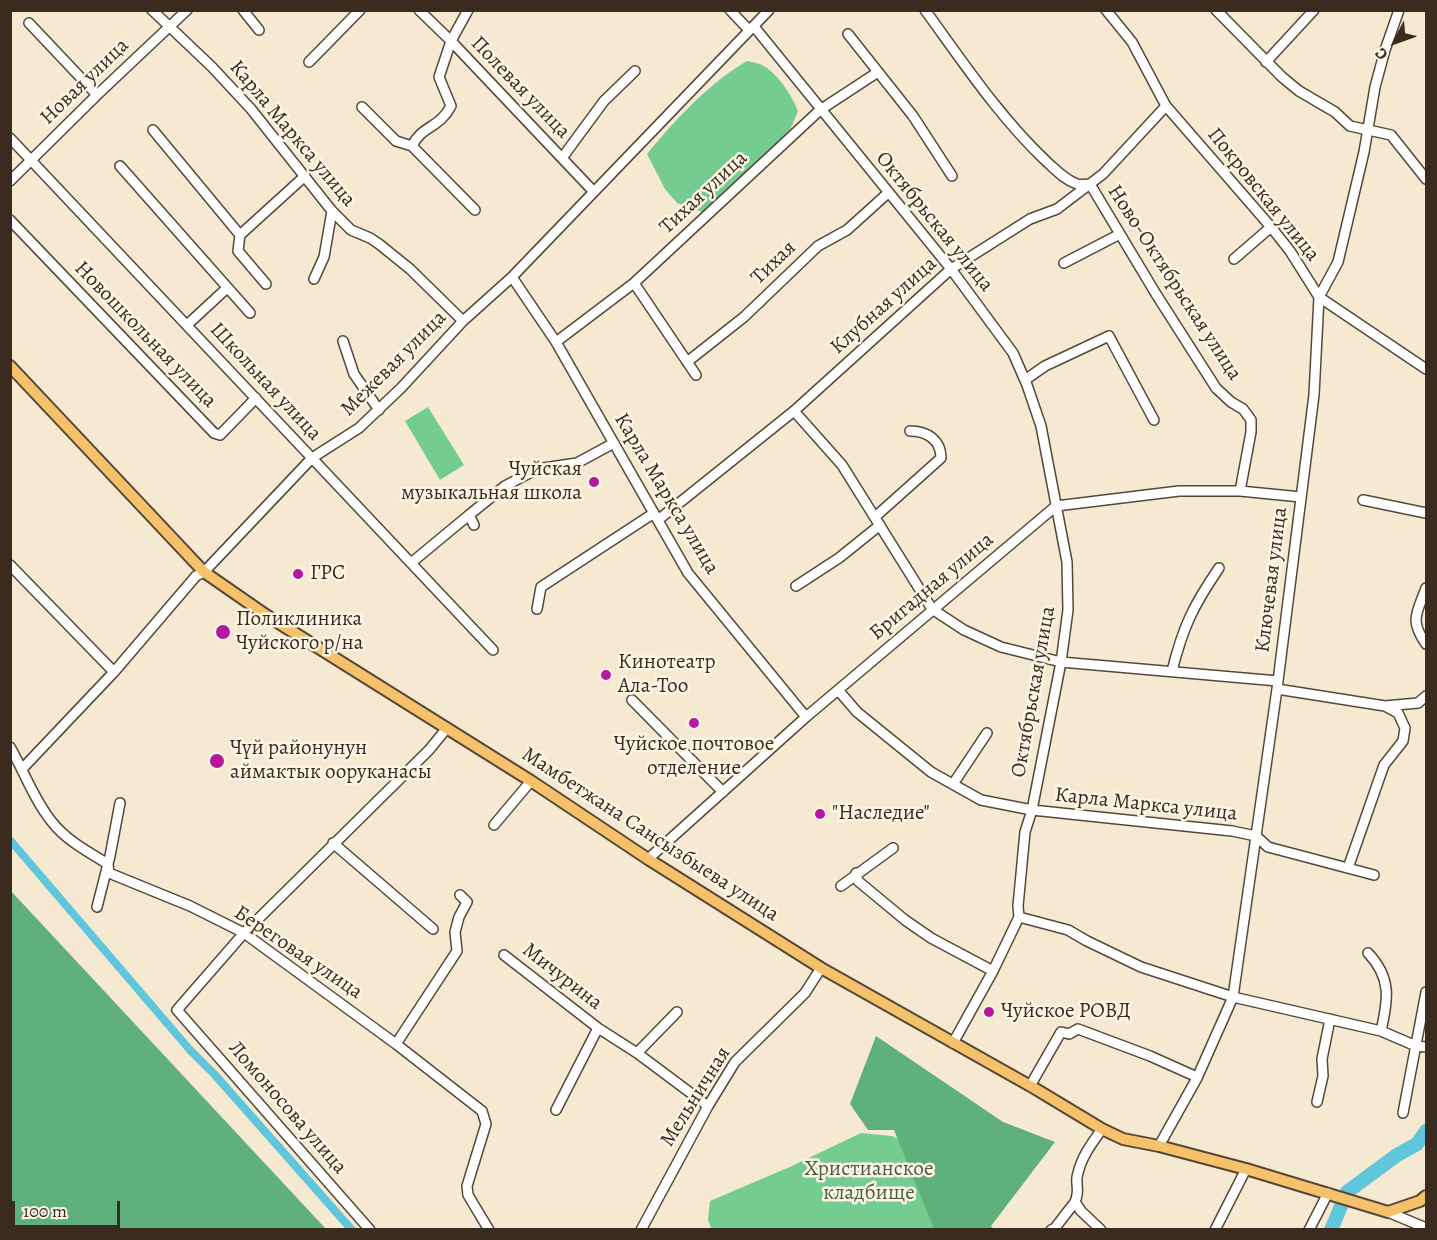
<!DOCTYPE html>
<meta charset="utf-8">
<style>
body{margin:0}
#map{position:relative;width:1437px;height:1240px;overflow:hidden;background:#f5ead1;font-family:Alegreya,serif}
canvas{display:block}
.frame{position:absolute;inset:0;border:12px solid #3b2a1e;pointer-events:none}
.north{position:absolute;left:1365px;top:12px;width:60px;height:60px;-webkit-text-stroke:4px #fcf5e5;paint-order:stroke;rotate:229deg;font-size:16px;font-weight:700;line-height:24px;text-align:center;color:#3b2a1e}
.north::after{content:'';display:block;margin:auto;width:21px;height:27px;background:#3b2a1e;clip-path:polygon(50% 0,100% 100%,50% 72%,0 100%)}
.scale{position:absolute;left:12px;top:1201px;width:108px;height:27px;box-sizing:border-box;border:3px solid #3b2a1e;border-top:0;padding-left:8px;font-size:18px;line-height:21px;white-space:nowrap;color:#3b2a1e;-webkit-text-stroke:4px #fcf5e5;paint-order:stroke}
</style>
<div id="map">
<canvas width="1437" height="1240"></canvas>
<div class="frame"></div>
<div class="north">С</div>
<div class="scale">100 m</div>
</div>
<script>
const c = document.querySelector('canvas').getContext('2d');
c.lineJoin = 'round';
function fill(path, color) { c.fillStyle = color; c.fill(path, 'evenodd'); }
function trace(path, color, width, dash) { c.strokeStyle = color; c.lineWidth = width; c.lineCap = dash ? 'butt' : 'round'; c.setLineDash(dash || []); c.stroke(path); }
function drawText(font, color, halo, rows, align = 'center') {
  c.font = font + ' Alegreya,serif'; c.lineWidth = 5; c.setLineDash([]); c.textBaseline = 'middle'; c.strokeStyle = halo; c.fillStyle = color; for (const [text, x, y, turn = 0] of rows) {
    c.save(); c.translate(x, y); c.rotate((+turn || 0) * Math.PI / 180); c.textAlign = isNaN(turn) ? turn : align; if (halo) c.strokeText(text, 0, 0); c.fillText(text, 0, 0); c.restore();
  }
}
fill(new Path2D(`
 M747 61C752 62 758 63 762 65 777 73 792 95 798 111L791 128 776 145 705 213 677 203 665 189 647 154C675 120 709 83 747 61Z
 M428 407 464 465 440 480 405 421Z
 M861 1133 892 1136 902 1141 935 1229 712 1230 708 1220 710 1201 792 1166Z`), '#75cc91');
fill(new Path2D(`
 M10 890 326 1229H11Z
 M876 1036 1003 1122 1055 1142 991 1226 994 1229H934L894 1130H868L850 1104Z`), '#60b07b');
trace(new Path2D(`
 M10 840 190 1050 215 1075 352 1230`), '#5fc6dc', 8);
trace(new Path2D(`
 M1331 1230 1347 1192 1397 1155 1417 1144 1426 1131`), '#5fc6dc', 14);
const minor = new Path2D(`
 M152 10 212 67 251 109 332 211 351 230 370 238 379 244 410 269 463 321
 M243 10 259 30
 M419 10 451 41 594 192
 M730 10 747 28 756 29 951 269 1013 353 1027 385 1041 426 1067 562 1068 610 1061 662 1032 810 1025 832 1018 906 1019 917 993 971 953 1043
 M925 10C963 62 1000 118 1047 162 1056 170 1065 180 1077 184 1081 185 1086 184 1090 184L1156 294 1216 388 1231 402 1243 409 1251 420V432L1240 491
 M1106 10 1132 42 1166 106 1271 227 1290 251 1319 297 1426 369
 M1216 10 1282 77 1299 91 1335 112 1350 126 1391 135 1426 179
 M29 23 97 95
 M848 34 913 116 952 176
 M309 62 360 10
 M1266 62 1314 10
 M362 107 396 141 412 146 475 210
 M153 130 240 235 305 176
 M10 138 493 650
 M412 146C422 125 439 129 451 106L439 77 451 41 468 10
 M562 158 604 101 635 71
 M120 166 250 313
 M10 181 97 95 187 10
 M10 220 214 433 220 435 256 398
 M240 235 238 251 266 284
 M1234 259 1271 227
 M1064 263 1120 234
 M512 277 556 342 688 573 806 717
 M314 279 324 257 332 211
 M634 283 696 375
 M187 325 227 288
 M343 341 354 374 379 410
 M556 342 634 283 820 110 878 72
 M687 362 744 317 818 246 847 230 888 193
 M1025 380 1045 366 1109 336 1154 420
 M794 411 842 465 932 609 964 630 1001 647 1061 662 1278 681
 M1363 500 1426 513
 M469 515 505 486 537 469 577 463 614 443
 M875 517 941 458C941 440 927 431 910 431
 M658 520 794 411 951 269 1030 219 1057 209 1103 174 1166 106
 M411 563 469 515 474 525
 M10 565 114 672
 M796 586 839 558 880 525
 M1426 588C1417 613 1409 620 1426 644
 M537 609 541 587 654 513
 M1172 671C1183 627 1193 606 1219 568
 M1277 689 1385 706 1418 703 1426 696
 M838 690 857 712 931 772 981 800 1032 810 1232 831 1256 836 1268 847 1374 875
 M632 700 723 792
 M10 747C24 771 34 800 52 822 66 840 88 852 108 864L109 873 190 906 244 933 396 1044 482 1111 486 1124 467 1186 468 1195 489 1230
 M22 769 114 672 196 576 204 572 312 458 359 428 401 388 463 321 512 277 769 10
 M953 784 987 733
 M494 825 531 781
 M333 843 433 929
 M648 859 806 717 1056 506 1179 491H1240L1301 497
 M1348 868 1384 765 1403 741 1405 728 1398 713 1385 706
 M856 873 858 881 905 920 931 938 993 971
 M841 886 893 848
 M97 907 110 856 120 803
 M1019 917 1068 930 1087 941 1141 967 1233 997 1381 1031 1416 1046 1426 1047
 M1368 953C1392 978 1388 1000 1381 1031
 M504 955 598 1028 637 1053 708 1106
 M396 1044 457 951 455 932 459 917 467 902 460 895
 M637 1053 677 1012
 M1030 1086 1061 1032 1069 1034 1078 1029 1150 1056 1197 1077
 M1317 1102 1323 1076 1322 1059 1330 1019
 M556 1110 598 1028
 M1403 1113 1426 992
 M1159 1146 1197 1078 1233 997 1277 689 1314 395 1319 297 1338 262 1364 152 1375 87 1385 50 1399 10
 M1388 1212 1426 1228
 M370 1230 177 1010 244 933 429 750 447 728
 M641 1230 708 1106 735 1062 805 993 821 968
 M1051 1230 1055 1228 1075 1202
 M1101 1230 1081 1211 1075 1202C1081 1188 1074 1184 1078 1173 1082 1156 1092 1143 1102 1129
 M1215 1230 1246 1169
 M1309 1230 1328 1193`);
const major = new Path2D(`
 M10 366 204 572 266 615 531 781 648 859 821 968 1034 1088 1102 1129 1123 1139 1159 1146 1246 1169 1388 1212 1420 1201 1426 1196`);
trace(minor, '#574739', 12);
trace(major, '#574739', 14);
trace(minor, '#fff', 9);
trace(major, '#f5c16b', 10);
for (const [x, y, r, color] of [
 [594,482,6,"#b5179e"],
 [298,574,6,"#b5179e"],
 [223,632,8,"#b5179e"],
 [606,675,6,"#b5179e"],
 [694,723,6,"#b5179e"],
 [217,761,8,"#b5179e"],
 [820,814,6,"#b5179e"],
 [989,1012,6,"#b5179e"]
]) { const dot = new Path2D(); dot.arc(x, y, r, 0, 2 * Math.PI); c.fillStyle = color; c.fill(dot); trace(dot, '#fcf5e5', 2); }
drawText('21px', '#3b2a1e', '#fcf5e5', [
 ["Новая улица",85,82,-44],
 ["Полевая улица",520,88,46],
 ["Карла Маркса улица",292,134,50],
 ["Тихая улица",704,193,-43],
 ["Покровская улица",1263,195,51],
 ["Октябрьская улица",934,222,51],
 ["Тихая",774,263,-44],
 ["Ново-Октябрьская улица",1174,283,57],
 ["Клубная улица",884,306,-42],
 ["Новошкольная улица",145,335,46],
 ["Межевая улица",394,364,-45],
 ["Школьная улица",265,382,47],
 ["Карла Маркса улица",666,494,59],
 ["Ключевая улица",1272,580,-83],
 ["Бригадная улица",932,587,-40],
 ["Октябрьская улица",1034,692,-80],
 ["Карла Маркса улица",1146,805,6],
 ["Мамбетжана Сансызбыева улица",650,835,33],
 ["Береговая улица",298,953,34],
 ["Мичурина",562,977,38],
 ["Мельничная",696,1097,-58],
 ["Ломоносова улица",287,1108,49]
]);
drawText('21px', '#3b2a1e', '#fcf5e5', [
 ["Чуйская",582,470,"right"],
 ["музыкальная школа",582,494,"right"],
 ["ГРС",310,574],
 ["Поликлиника",236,620],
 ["Чуйского р/на",236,644],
 ["Кинотеатр",618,663],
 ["Ала-Тоо",618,687],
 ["Чуйское почтовое",694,745,"center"],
 ["отделение",694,769,"center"],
 ["Чүй районунун",230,749],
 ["аймактык ооруканасы",230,773],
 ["\"Наследие\"",832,814],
 ["Чуйское РОВД",1001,1012]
], 'left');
drawText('21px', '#4c5b40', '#fcf5e5', [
 ["Христианское",869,1170],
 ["кладбище",869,1194]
]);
</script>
